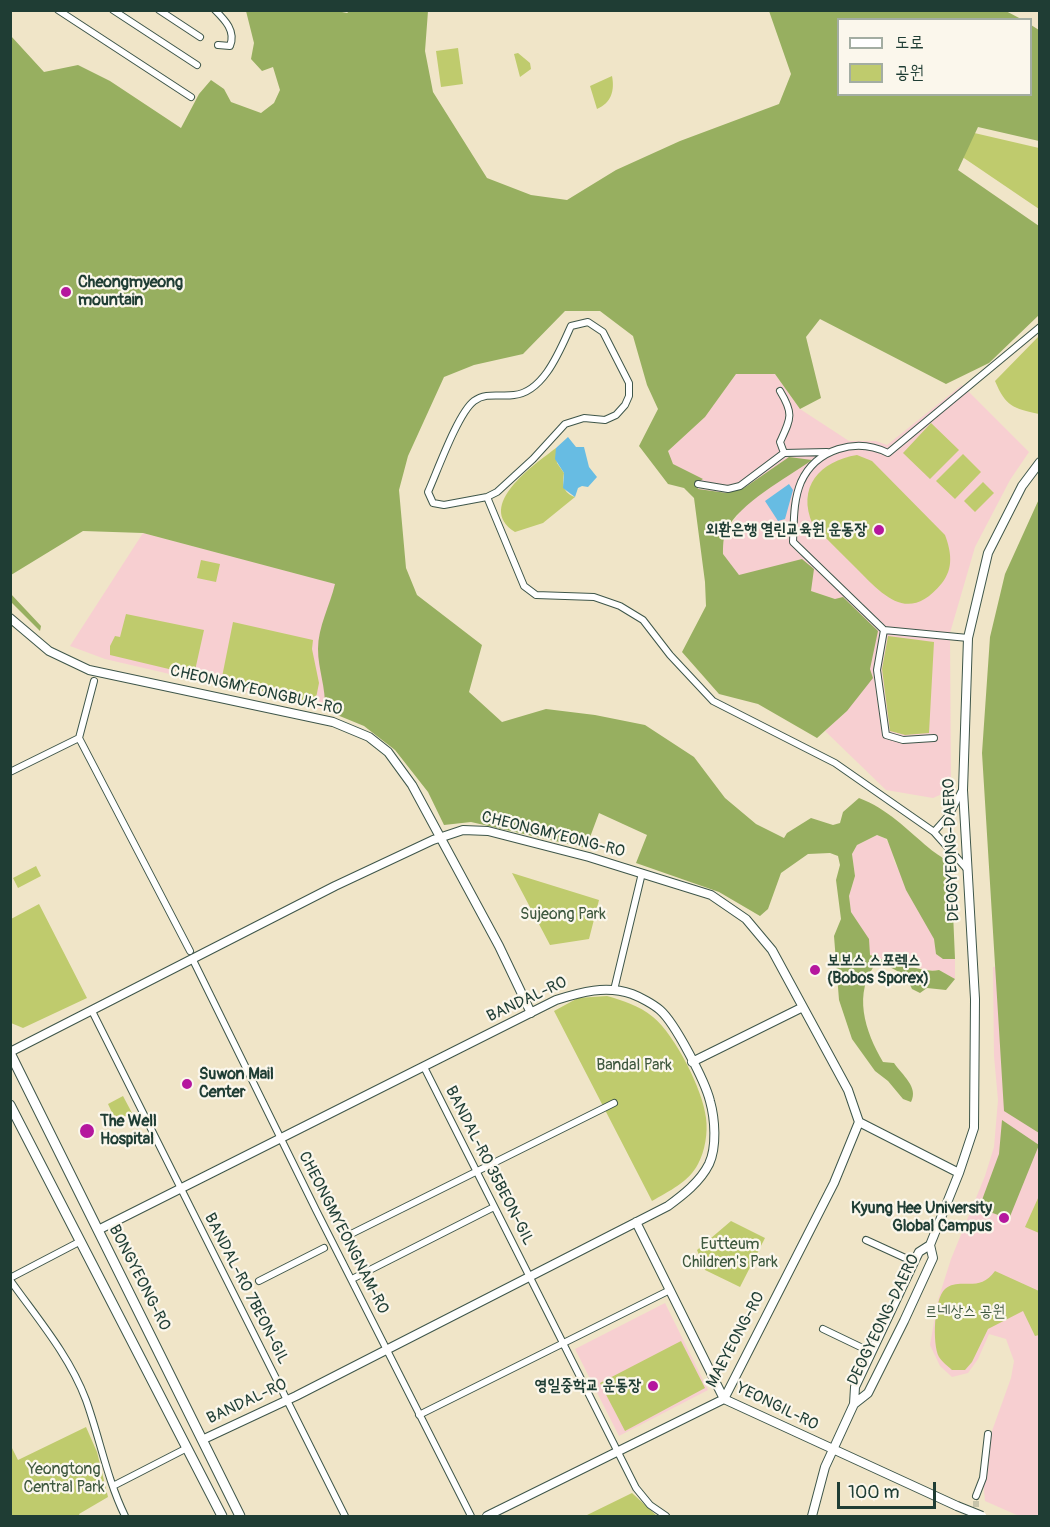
<!DOCTYPE html>
<meta charset="utf-8">
<style>
body{margin:0}
#map{position:relative;width:1050px;height:1527px;overflow:hidden;background:#f0e5c8;font-family:Pangolin,"Poor Story",sans-serif}
canvas{display:block}
.frame{position:absolute;inset:0;border:12px solid #1f3d34;pointer-events:none}
.legend{position:absolute;left:837px;top:18px;width:195px;height:78px;box-sizing:border-box;background:#fbf7ec;border:2px solid #a3ada2;margin:0;padding:8px 10px;list-style:none;font-size:18px;color:#1f3d34}
.legend li{display:flex;align-items:center;gap:12px;height:30px}
.legend b{width:30px;border:2px solid #a3ada2}
.scale{position:absolute;left:837px;top:1482px;width:99px;height:27px;box-sizing:border-box;border:3px solid #1f3d34;border-top:0;padding-left:8px;font-size:18px;line-height:21px;white-space:nowrap;color:#1f3d34;-webkit-text-stroke:4px #fbf7ec;paint-order:stroke}
</style>
<div id="map">
<canvas width="1050" height="1527"></canvas>
<div class="frame"></div>
<ul class="legend">
<li><b style="height:8px;background:#fff"></b>도로</li>
<li><b style="height:16px;background:#bfcb6d"></b>공원</li>
</ul>
<div class="scale">100 m</div>
</div>
<script>
const c = document.querySelector('canvas').getContext('2d');
c.lineJoin = 'round';
function fill(path, color) { c.fillStyle = color; c.fill(path, 'evenodd'); }
function trace(path, color, width, dash) { c.strokeStyle = color; c.lineWidth = width; c.lineCap = dash ? 'butt' : 'round'; c.setLineDash(dash || []); c.stroke(path); }
function drawText(font, color, halo, rows, align = 'center') {
  c.font = font + ' Pangolin,"Poor Story",sans-serif'; c.lineWidth = 4.5; c.setLineDash([]); c.textBaseline = 'middle'; c.strokeStyle = halo; c.fillStyle = color; for (const [text, x, y, turn = 0] of rows) {
    c.save(); c.translate(x, y); c.rotate((+turn || 0) * Math.PI / 180); c.textAlign = isNaN(turn) ? turn : align; if (halo) c.strokeText(text, 0, 0); c.fillText(text, 0, 0); c.restore();
  }
}
fill(new Path2D(`
 M736 374H775L800 409 849 441H876L887 445 962 385 1029 452 1010 480 975 547 950 633 951 790 933 798 886 790 825 731 847 711 835 599 810 591 782 567 739 576 722 554 724 534 740 512 698 489 696 484 702 479 672 464 668 451 704 418Z
 M143 533 336 584 323 624 318 649 326 689 325 710 105 659 70 646Z
 M877 835 886 839 893 850 894 861 934 939 936 954 943 959H955V979L939 970 933 971 912 966 893 958 887 961 870 955 868 939 851 912 849 896 855 876 852 854 857 845Z
 M1039 962V1516H1019L985 1501 983 1480 992 1431 1011 1378 1014 1361 1006 1339 989 1334 978 1359 968 1373 952 1377 940 1366 930 1345 938 1300 951 1259 985 1176 994 1147 998 1100 994 1056 993 967Z
 M665 1303 708 1390 619 1436 575 1349Z`), '#f7cfd1');
fill(new Path2D(`
 M458 48 463 84 441 87 436 51Z
 M518 53 530 63 531 69 520 77 514 54Z
 M612 76C615 91 611 103 597 109L590 86Z
 M970 132 1039 148V209L958 154Z
 M1039 336V414C1013 408 1006 407 995 381Z
 M931 423 959 450 930 479 903 453Z
 M556 448 557 463 564 473C562 484 563 493 575 497L543 523 515 532C474 506 535 464 556 448Z
 M963 454 981 472 955 499 936 481Z
 M857 455 872 461 945 535C951 551 954 568 942 583 908 625 883 595 856 568 841 553 827 539 813 525 796 487 820 461 857 455Z
 M983 482 994 493 975 512 964 501Z
 M201 560 220 564 216 582 197 578Z
 M126 614 204 630 194 675 110 655V646L115 636 120 637Z
 M233 622 313 640 312 649 319 683 315 703 221 682Z
 M888 636 934 642 929 733 905 735 890 731 882 669Z
 M36 866 41 876 18 888 13 878Z
 M512 873 599 900 589 939 550 945Z
 M39 904 87 998 23 1028 11 1023V919Z
 M607 996C624 1001 638 1005 653 1017 675 1035 703 1090 706 1118 708 1133 705 1151 698 1164 689 1182 669 1191 652 1201L554 1011 578 998Z
 M123 1096 132 1113 116 1121 108 1104Z
 M1039 1196V1233L1025 1227Z
 M731 1221 765 1238 740 1287 705 1270 697 1250Z
 M995 1271 1039 1291V1335L1035 1336 1023 1311 988 1329 972 1362 965 1370H952C948 1366 942 1362 939 1357 932 1344 934 1299 945 1289 960 1276 979 1294 995 1271Z
 M681 1341 705 1388 625 1431 600 1383Z
 M86 1427 97 1452 108 1497 79 1514 80 1516H11V1446L18 1460Z
 M632 1493 657 1516H585Z`), '#bfcb6d');
fill(new Path2D(`
 M332 10 347 13 351 10 428 11 425 51 433 92 487 178 531 195 567 200 616 170 680 141 779 104 791 74 769 11 1004 10 1021 19 838 20V94H1030L1031 25 1039 30V141L978 127 958 170 1039 226V315L989 363 946 384 820 319 806 337 821 398 800 409 775 374H736L705 417 668 451 673 464 703 479 696 484 698 489 727 493 744 488 789 457 812 460C787 478 739 503 726 531 723 538 723 547 723 554L739 575 802 559 814 569 811 591 835 599 843 597 878 631 870 669 873 678 847 711 817 738 758 704 719 694 682 652 706 606 705 582 694 498 684 488 668 484 639 446 658 409 647 385 633 336 600 311H565L523 354 474 365 444 377 408 456 399 490 406 568 417 595 482 645 469 692 502 722 546 709 595 715 645 725 694 757 725 798 756 824 784 838 787 833 811 818 833 825 840 823 843 812 859 798C888 809 906 829 929 848 937 855 944 857 951 866L955 959H943L936 954 934 939 906 890 887 839 877 835 857 845 852 854 855 876 849 896 851 912 869 939 870 955 887 961 893 957C905 965 925 973 939 970L955 979 946 990 927 988 920 993 912 989C906 973 893 968 877 962 852 993 865 1031 883 1062L894 1063C902 1075 919 1087 911 1102L903 1099 888 1081 875 1071 852 1039 839 1000 834 936 841 919 836 880 840 865 838 856 830 853 808 854 781 873 768 909 760 916 719 892 636 863 647 835 599 813 586 848 471 822 444 825 428 792 395 750 364 726 325 710C326 687 318 669 318 649 318 627 330 605 335 584L143 533 83 531 11 575V36L44 72 78 65 110 81 181 128 199 94 211 80 224 89 231 102 261 113 274 103 280 90 273 67 262 71 251 59 254 43 246 11Z
 M1039 499V1133L1004 1111 982 753 990 637 1005 574Z
 M10 593 41 626 40 631 11 602Z
 M1002 1120 1039 1145 1009 1219 979 1208 999 1154Z`), '#97af60');
fill(new Path2D(`
 M568 437 576 447H584L589 467 597 477 588 487 582 486 578 488 575 497 563 488 564 473 555 459 556 448Z
 M789 484 793 490 785 519 778 521 765 501Z`), '#67bce3');
trace(new Path2D(`
 M976 1516V1496`), '#c6c3aa', 6, [6, 3]);
const street = new Path2D(`
 M58 10 191 97
 M113 10 197 65
 M159 10 200 37
 M215 10C225 20 236 31 230 46L218 45
 M588 322 603 332 629 383V396L625 405 616 415 605 420 584 418 565 424 533 459 497 492 487 497 444 505 433 503 428 492C437 472 458 413 474 401 486 392 500 397 514 395 544 392 560 350 571 326Z
 M780 391C794 414 791 418 780 442L784 453
 M698 484 728 489 740 486 784 453 827 452
 M487 497 524 586 536 595 594 597 620 606 643 620 670 655 713 701 835 763 934 832
 M884 630 877 670 886 735 903 740 934 738
 M968 638 884 630 793 542C794 522 793 501 801 482 816 449 856 437 888 453L1040 327
 M94 681 79 738 190 951
 M10 772 79 738
 M962 790 950 814 934 832 966 868
 M193 960 316 1210 471 1516
 M614 990 642 873
 M92 1011 345 1516
 M424 1067 636 1488 650 1505 666 1516
 M343 1238 614 1103
 M866 1240 914 1262
 M10 1278 79 1242
 M352 1279 494 1207
 M10 1280C37 1318 69 1355 86 1400 100 1439 107 1479 125 1516
 M259 1281 324 1248
 M823 1329 871 1352
 M419 1415 670 1290
 M113 1486 187 1448
 M976 1496 983 1478 988 1434`);
const secondary = new Path2D(`
 M10 618 49 651 89 670 333 722 369 737 388 752 412 785 499 946 531 1013
 M10 1052 335 886 433 840 463 830 488 831 589 857 711 895 746 919 772 950 848 1090 859 1122 959 1173
 M692 1062 803 1007
 M636 1222 724 1399 957 1506
 M98 1230 556 1000C581 992 606 985 632 994 640 997 653 1004 660 1010 675 1023 705 1081 710 1101 715 1119 717 1147 709 1164 700 1182 683 1195 668 1206L296 1396 204 1439
 M854 1404 868 1393 904 1321 933 1258 930 1245
 M487 1516 724 1399 834 1183 859 1122
 M812 1516 825 1467 854 1404 855 1387 914 1262 919 1252 930 1245 959 1173 974 1128 975 999 963 790 968 638 988 553 1022 486 1040 462`);
const primary = new Path2D(`
 M10 1053 240 1516
 M10 1105 222 1516`);
trace(street, '#3e564a', 8);
trace(secondary, '#3e564a', 10);
trace(primary, '#3e564a', 11);
trace(street, '#fff', 6);
trace(secondary, '#fff', 8);
trace(primary, '#fff', 9);
const secondaryBridge = new Path2D(`
 M957 1506 982 1516`);
trace(secondaryBridge, '#3e564a', 10, []);
trace(secondaryBridge, '#fff', 8);
for (const [x, y, r, color] of [
 [66,292,6,"#b5179e"],
 [879,530,6,"#b5179e"],
 [815,970,6,"#b5179e"],
 [187,1084,6,"#b5179e"],
 [87,1131,8,"#b5179e"],
 [1004,1218,6,"#b5179e"],
 [653,1386,6,"#b5179e"]
]) { const dot = new Path2D(); dot.arc(x, y, r, 0, 2 * Math.PI); c.fillStyle = color; c.fill(dot); trace(dot, '#fbf7ec', 2); }
drawText('bold 16px', '#1f3d34', '#fbf7ec', [
 ["Cheongmyeong",78,283],
 ["mountain",78,301],
 ["외환은행 열린교육원 운동장",867,530,"right"],
 ["보보스 스포렉스",827,961],
 ["(Bobos Sporex)",827,979],
 ["Suwon Mail",199,1075],
 ["Center",199,1093],
 ["The Well",100,1122],
 ["Hospital",100,1140],
 ["Kyung Hee University",992,1209,"right"],
 ["Global Campus",992,1227,"right"],
 ["영일중학교 운동장",641,1386,"right"]
], 'left');
drawText('16px', '#1f3d34', '#fbf7ec', [
 ["CHEONGMYEONGBUK-RO",256,691,13],
 ["CHEONGMYEONG-RO",553,835,14],
 ["DEOGYEONG-DAERO",952,850,-92],
 ["BANDAL-RO",527,1000,-25],
 ["BANDAL-RO 35BEON-GIL",489,1166,63],
 ["CHEONGMYEONGNAM-RO",343,1233,63],
 ["BONGYEONG-RO",139,1278,63],
 ["BANDAL-RO 7BEON-GIL",246,1289,63],
 ["DEOGYEONG-DAERO",884,1320,-64],
 ["MAEYEONG-RO",736,1340,-62],
 ["BANDAL-RO",247,1402,-25],
 ["YEONGIL-RO",777,1407,26]
]);
drawText('16px', '#3f593f', '#fbf7ec', [
 ["Sujeong Park",563,915],
 ["Bandal Park",634,1066],
 ["Eutteum",730,1245],
 ["Children's Park",730,1263],
 ["르네상스 공원",965,1312],
 ["Yeongtong",64,1470],
 ["Central Park",64,1488]
]);
</script>
